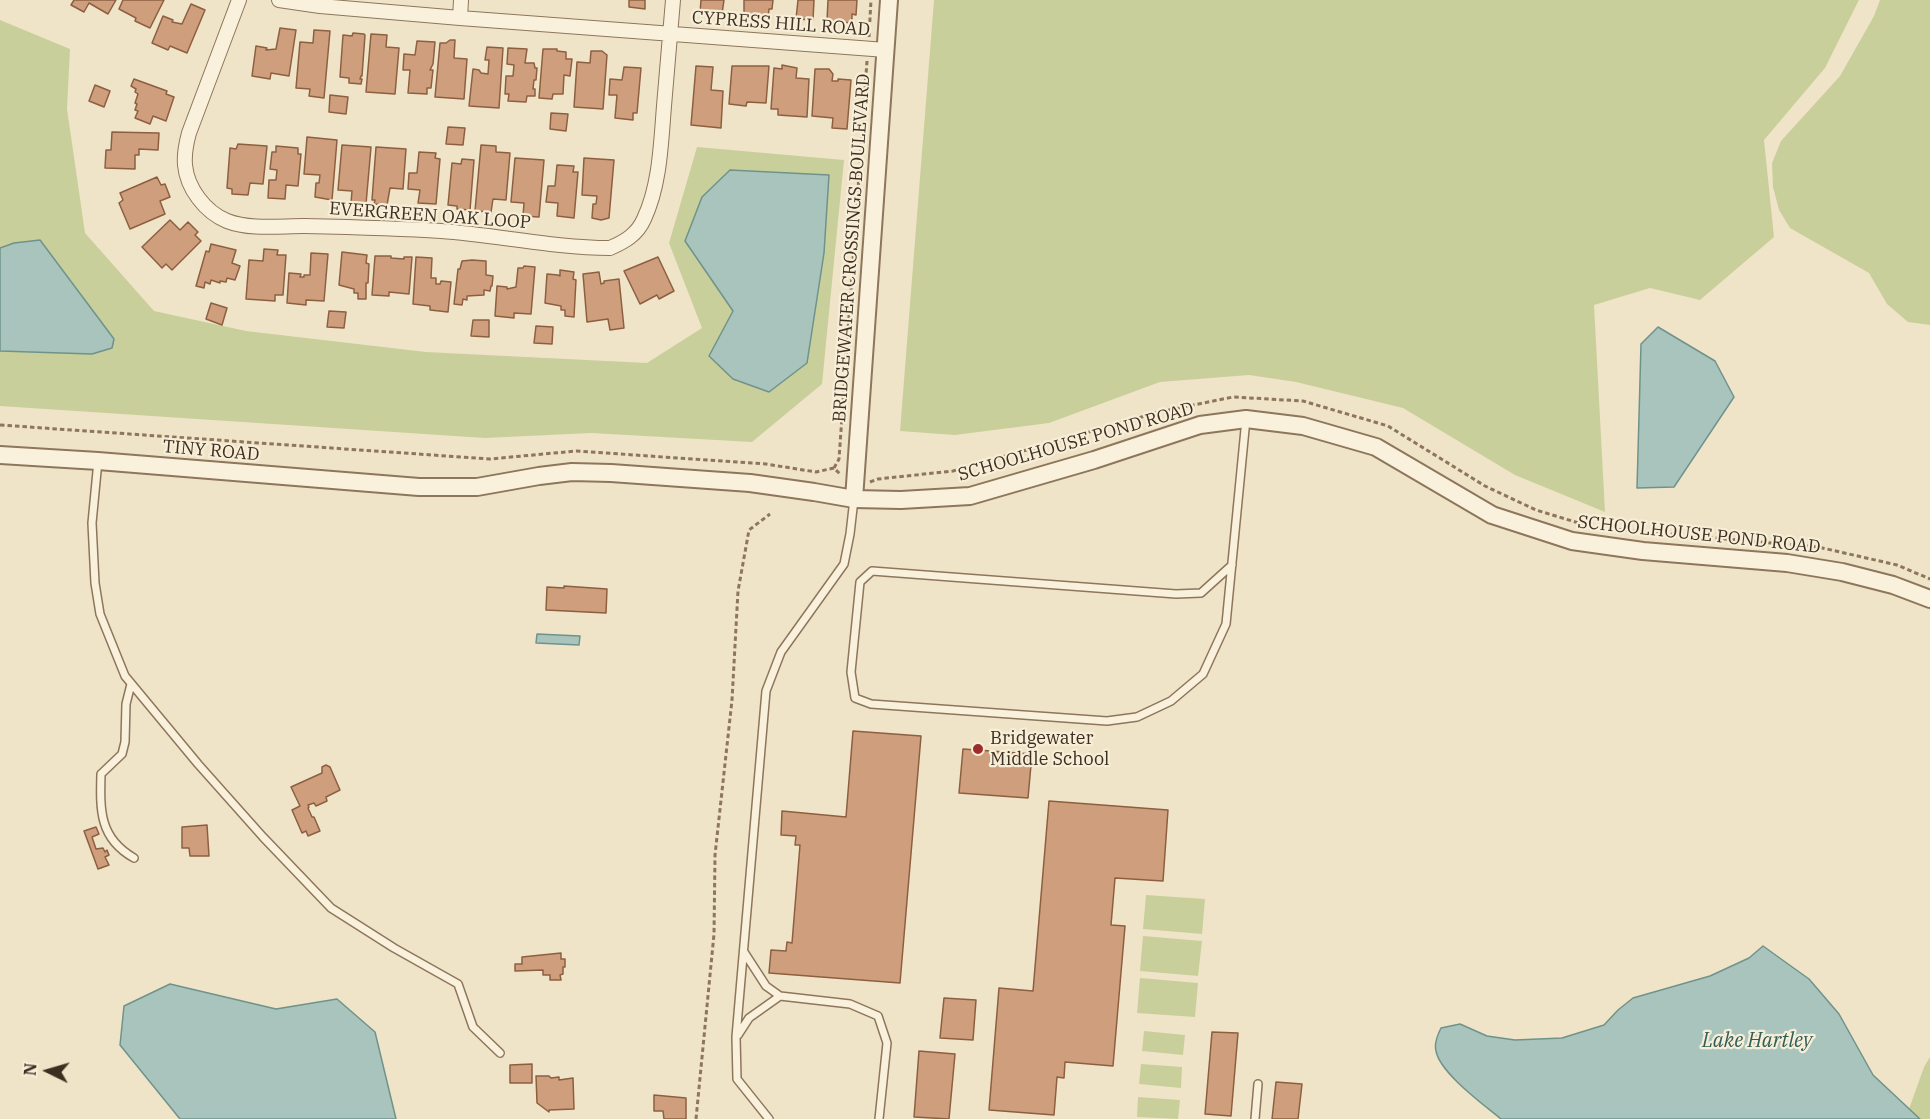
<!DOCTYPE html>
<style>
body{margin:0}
#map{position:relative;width:1930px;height:1119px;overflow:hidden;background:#f0e4c8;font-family:"IBM Plex Serif",serif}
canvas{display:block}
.north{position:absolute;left:18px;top:1041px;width:60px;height:60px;-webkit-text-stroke:4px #f7eed8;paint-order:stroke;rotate:275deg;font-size:16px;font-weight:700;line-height:24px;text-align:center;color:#3d2e20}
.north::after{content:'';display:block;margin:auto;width:21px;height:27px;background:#3d2e20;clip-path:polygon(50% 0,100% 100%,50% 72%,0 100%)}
</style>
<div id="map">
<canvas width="1930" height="1119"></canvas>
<div class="north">N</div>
</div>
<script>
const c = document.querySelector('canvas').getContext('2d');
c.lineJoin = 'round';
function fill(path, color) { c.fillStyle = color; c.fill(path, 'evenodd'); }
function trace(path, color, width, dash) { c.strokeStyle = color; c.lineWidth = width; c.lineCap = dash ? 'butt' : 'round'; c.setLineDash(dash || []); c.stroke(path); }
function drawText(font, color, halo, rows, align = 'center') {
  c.font = font + ' "IBM Plex Serif",serif'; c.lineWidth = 4.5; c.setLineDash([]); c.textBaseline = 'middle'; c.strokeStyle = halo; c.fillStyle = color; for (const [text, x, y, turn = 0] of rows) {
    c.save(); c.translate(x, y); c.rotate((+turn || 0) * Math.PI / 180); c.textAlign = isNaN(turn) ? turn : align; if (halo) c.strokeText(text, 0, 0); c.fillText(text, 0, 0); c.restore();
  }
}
fill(new Path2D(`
 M934 0H1859L1825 68 1764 140 1774 237 1700 300 1650 288 1594 305 1605 512 1515 475 1403 408 1296 382 1249 375 1160 382 1049 423 955 435 900 431Z
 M1880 0H1930V325L1908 322 1887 304 1869 273 1790 228 1779 210 1773 187 1772 163 1781 141 1840 76 1874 16Z
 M0 20 70 49 67 109 85 233 154 311 246 331 426 352 647 363 702 328 669 243 697 147 844 160 822 384 752 442 591 433 485 438 0 406Z
 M1146 895 1205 899 1202 934 1143 929Z
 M1143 936 1202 941 1198 976 1140 971Z
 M1140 978 1198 983 1195 1017 1137 1013Z
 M1144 1031 1185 1035 1183 1055 1142 1051Z
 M1930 1057V1119H1920L1909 1109 1924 1067Z
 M1141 1064 1182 1067 1181 1088 1139 1084Z
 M1138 1097 1180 1100 1178 1119 1137 1117Z`), '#c9cf9b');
const water = new Path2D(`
 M730 170 829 175 824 253 807 363 769 392 733 379 709 356 733 311 685 241 702 197Z
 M40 240 114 339 112 348 92 354 0 351V248L14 243Z
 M1658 327 1715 361 1734 397 1674 487 1637 488 1641 344Z
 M537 634 580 636 579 645 536 643Z
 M1763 946 1809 979 1839 1014 1873 1075 1920 1119H1501C1483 1104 1440 1073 1436 1051 1434 1044 1438 1034 1441 1028L1460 1024 1487 1036 1515 1040 1562 1038 1604 1025 1618 1010 1633 998 1710 976 1749 958Z
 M170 984 276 1009 337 999 375 1032 396 1119H180L120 1045 124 1006Z`);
fill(water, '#a9c4bc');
trace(water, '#6f938a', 1.5);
const building = new Path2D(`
 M74 0H116L108 14 89 3 84 12 71 5Z
 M123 0H164L150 28 135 21 136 18 119 9Z
 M629 0H645V9L629 7Z
 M701 0H724L722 14 700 13Z
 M744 0H773L772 9H769L768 18 744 15Z
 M798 0H814L813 20 796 19Z
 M828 0H857L856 15 852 14V23L827 21Z
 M191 4 205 10 187 53 170 46 168 50 152 43 163 16 173 20 172 22 182 24Z
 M280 28 296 30 289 76 271 73 270 79 252 76 256 46 267 48 266 50 276 49Z
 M314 30 330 31 324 98 309 96 310 89 296 88 300 42 313 43Z
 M353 33 364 34 365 35 362 76H361L360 79H362L361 84 349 83V78L340 77 343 35 352 36Z
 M371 34 387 35 386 47 399 48 395 94 366 92Z
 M450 40H455L454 58 467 59 464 99 435 97 440 43H446Z
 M417 41 435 42 433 64 430 70H433L431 88H427V94L408 93 410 70H403L404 54 415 55Z
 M487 47 503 48 499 108 469 106 473 69 479 70 481 73 488 74 489 60H485Z
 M508 48 527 49 525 63H534L535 68H537L536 80H534L533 89H535V96H527L526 102 508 101 509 94H505L506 76H513L514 65 507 64Z
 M543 49H557V51L566 52V59H572L570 76 564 75 563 94H553L552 99 539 98Z
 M591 51H602L607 55 603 109 574 107 577 62 590 63Z
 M782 65 797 68 796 78 809 79 807 117 778 115V109H771L774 68 782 69Z
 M696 66 713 67 711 90 723 91 721 128 691 125Z
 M732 66H769L766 103 747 102 746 106 729 104Z
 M624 67 641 68 637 113H633V120L615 118 617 95H609L610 79 622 80Z
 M815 69H829L833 74 832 81H838V79L851 80 847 129 832 128 833 118 812 116Z
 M134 79 167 91 166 94 174 97 166 121 153 116 150 124 135 118 138 111 135 110 137 104 135 103 138 94 135 92 136 89 131 86Z
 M95 85 110 91 104 107 89 101Z
 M330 95 348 97 346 114 329 112Z
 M551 113 568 114 566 131 550 129Z
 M448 127 465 128 463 145 446 144Z
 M112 132 159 133 158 150 139 149V155H135V169L105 168 106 150H111Z
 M307 137 337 140 332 200 315 197 316 183H319L320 175 304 174Z
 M238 144 267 146 263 184 250 183 248 195 232 194V189L227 188 230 148 236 149Z
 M342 145 371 147 366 204 351 203 352 191 338 190Z
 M481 145 496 146V152L510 153 506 200 493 199 491 212 475 211Z
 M276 146 298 148V154H301L298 186 286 185 285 199 268 198 269 180H276L277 170 270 169 272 152H276Z
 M376 147 406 149 403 189 390 188 387 205 374 204 375 200H372Z
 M419 152 436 153 435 158 440 159 436 204 418 203 420 190 408 189 409 173H417Z
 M515 158 544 160 539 217 523 216 524 203 511 202Z
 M584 158 614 160 609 218 601 220 592 218 593 204H596L597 196 582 195Z
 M462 159 474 160 470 210 457 209V206L448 205 452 163 461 164Z
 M557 165 574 166 573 172H578L574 218 557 216 558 203 546 202 548 186H555Z
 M157 177 161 185 165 184 170 197 160 201 165 214 130 229 119 203 123 200 120 193Z
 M170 220 180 230 188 222 198 232 195 235 201 241 172 270 166 264 162 268 142 247Z
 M211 244 236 250 232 263 240 266 235 280 227 278 226 282 220 281V283L211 280 210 284 205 282 204 288 196 286 206 251 209 252Z
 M264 249 278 250 277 255H286L283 295H275V301L246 299 249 260 263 261Z
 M342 252 367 255 366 263 369 264 368 283H366V299H358V293H354V289L339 285Z
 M311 253 328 254 324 301 306 300V305L287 303 289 273 301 274 300 277H304V275H310Z
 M375 256H391V258L404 259V257H412L409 294 389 292V296L372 295Z
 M416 257 432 258 431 278H436V284H440L441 281 451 282 448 312 430 310V306L413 304Z
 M658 257 674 291 659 299 657 295 640 304 624 271Z
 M472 260 486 261V275L493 276 492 286H491L490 291 484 290V295L467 296V300L463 299 462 305 454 304 458 269H460L462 261Z
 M524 266 535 267 531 314 514 313V318L495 316 497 286 507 287V289L516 287 518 268H523Z
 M560 270 574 272 573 279 576 280 574 317 565 316V310H561V306L545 303 547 274 558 275 560 276Z
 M599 272 601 284 604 283V281L619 279 624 328 610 330 608 319 587 322 583 274Z
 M211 303 227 308 222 325 206 319Z
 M329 311 346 312 344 328 327 327Z
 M473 320H489V337L471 336Z
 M536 326 553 327 552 344 534 343Z
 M564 586 607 589 606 613 546 610 547 587 564 588Z
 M853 731 921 736 900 983 769 973 771 950 786 951 787 942 792 943 800 845H795L796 836 781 835 782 811 846 817Z
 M963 749 1032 754 1028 798 959 793Z
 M326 765 330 767 340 790 326 797 327 801 316 806 314 803 308 805 309 807 308 808 312 817H314L320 831 308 836 306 831 302 833 292 810 300 806 291 787 322 773V767Z
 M1049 801 1168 810 1163 881 1115 878 1111 925 1125 926 1113 1066 1065 1062 1064 1078 1057 1077 1054 1115 989 1110 999 988 1033 991Z
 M207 825 209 856H190L189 848H182V827Z
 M96 827 99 834 92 837 96 849 103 848 105 852 107 850 109 855 105 857 109 865 98 869 84 831Z
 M561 953V959H565V967H563V974L560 975 561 980H550V975H543V970L515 971V964H522V957Z
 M944 998 976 1000 973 1040 940 1038Z
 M1212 1032 1238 1033 1231 1116 1205 1114Z
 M919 1051 955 1054 949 1119 914 1117Z
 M532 1064V1083H510V1065Z
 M536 1076H549L551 1078 559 1077V1080L573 1078 574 1109 549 1110V1112L537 1103Z
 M1276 1082 1302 1084 1298 1119H1272Z
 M654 1095 686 1098V1119H664L663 1111H654Z`);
fill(building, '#cf9f7d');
trace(building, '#8d5f41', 1.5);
const service = new Path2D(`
 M98 461 92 523 95 583 100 614 125 676 198 764 263 837 331 908 394 948 458 984 473 1027 500 1053
 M1232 565 1201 593 1176 594 872 571 860 582 851 672 855 698 871 704 1107 721 1137 717 1171 701 1203 674 1226 624 1246 419
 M131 684 126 704 125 742 122 754 101 774C100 810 99 838 134 858
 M744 952 766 986 780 996 850 1004 878 1016 887 1043 879 1119
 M738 1035 749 1018 780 996
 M769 1119 737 1079 736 1037 766 691 781 652 844 564 850 534 854 499
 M1255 1119 1258 1084`);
const minor = new Path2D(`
 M239 0 189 133C186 144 184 154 185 165 187 188 205 212 227 221 250 230 280 226 304 226 350 227 396 228 441 231 497 235 554 248 610 248 624 242 637 235 644 219 660 185 661 143 664 106 667 71 670 35 673 0
 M279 0 320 6 460 18 886 50
 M460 18 461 0`);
const tertiary = new Path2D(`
 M0 455 98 461 419 487H477L539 476 572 472 611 473 750 483 814 492 854 499 901 500 970 496 1094 460 1200 425 1246 419 1303 426 1376 447 1492 515 1572 541 1643 551 1787 563 1842 572 1893 585 1930 599
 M854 499 889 0`);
trace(service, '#8d765c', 10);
trace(minor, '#8d765c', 16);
trace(tertiary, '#8d765c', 20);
trace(new Path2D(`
 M869 37 871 0
 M0 425 490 459 576 451 766 464 816 472 834 468 841 475
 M834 468 839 459 867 61
 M870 482 878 479 953 471 1159 412 1233 397 1303 401 1388 426 1485 486 1536 510 1592 527
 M1611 529 1818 547 1897 565 1930 579
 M696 1119 714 934 715 855 732 700 738 591 749 530 770 514`), '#8d765c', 3, [4.5, 3]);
trace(service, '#faf1dc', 7);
trace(minor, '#faf1dc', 14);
trace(tertiary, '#faf1dc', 16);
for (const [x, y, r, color] of [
 [978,749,6,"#9e2a2b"]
]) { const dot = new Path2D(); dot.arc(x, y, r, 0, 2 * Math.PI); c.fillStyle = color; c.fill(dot); trace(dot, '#f7eed8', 2); }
drawText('18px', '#3d2e20', '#f7eed8', [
 ["CYPRESS HILL ROAD",781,24,4],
 ["EVERGREEN OAK LOOP",430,216,4],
 ["BRIDGEWATER CROSSINGS BOULEVARD",852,248,-86],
 ["SCHOOLHOUSE POND ROAD",1076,442,-16],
 ["TINY ROAD",211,451,5],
 ["SCHOOLHOUSE POND ROAD",1699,535,6]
]);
drawText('18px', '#3d2e20', '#f7eed8', [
 ["Bridgewater",990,739],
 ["Middle School",990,760]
], 'left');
drawText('italic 20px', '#2f5d5a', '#f7eed8', [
 ["Lake Hartley",1757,1041]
]);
</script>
